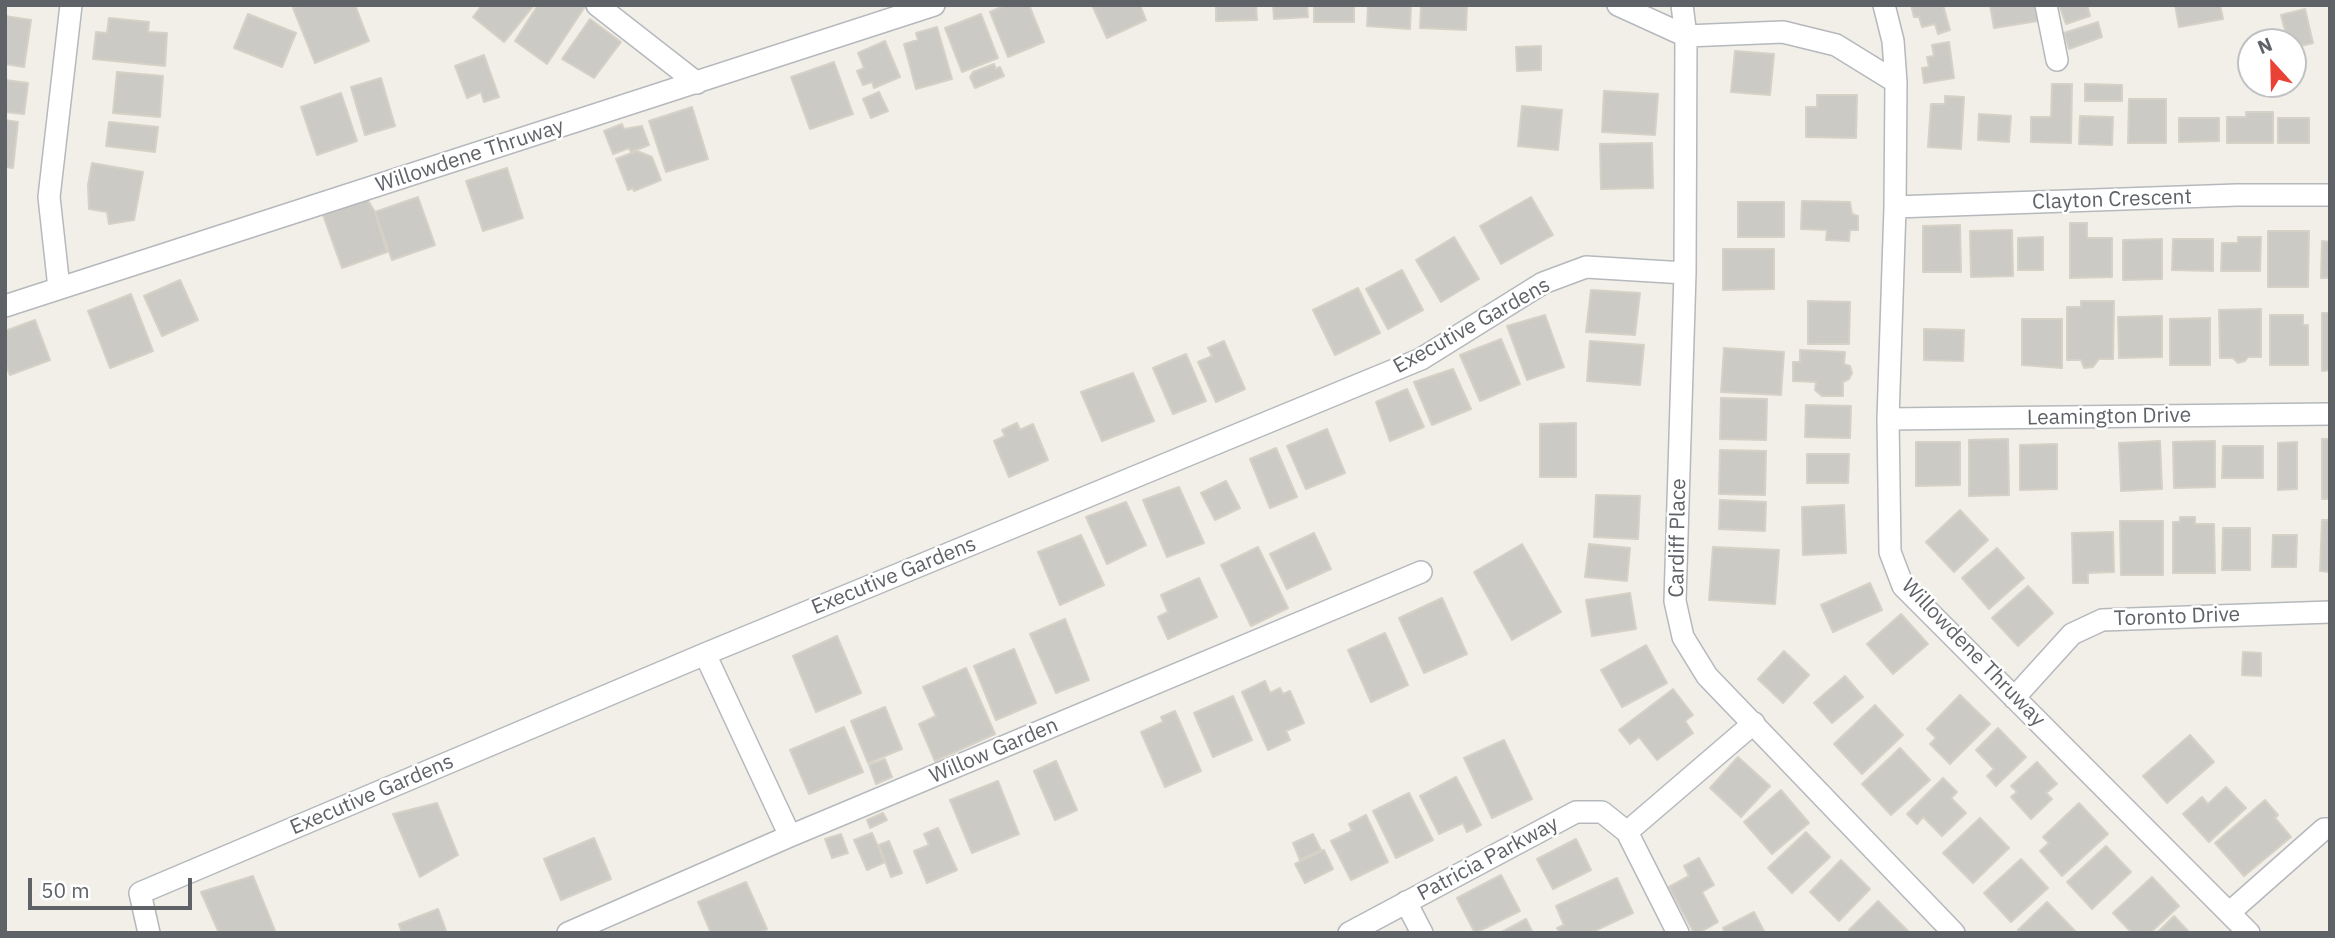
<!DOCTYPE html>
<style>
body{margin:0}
#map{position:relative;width:2335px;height:938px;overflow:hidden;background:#f1efe8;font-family:"IBM Plex Sans",sans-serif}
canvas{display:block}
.frame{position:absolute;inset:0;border:7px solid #5f6368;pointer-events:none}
.north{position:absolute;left:2237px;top:28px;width:70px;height:70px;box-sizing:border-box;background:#fff;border:2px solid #bfc1c3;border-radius:50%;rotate:338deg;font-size:19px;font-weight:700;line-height:28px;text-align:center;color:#5f6368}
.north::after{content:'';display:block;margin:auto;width:24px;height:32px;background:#ea4335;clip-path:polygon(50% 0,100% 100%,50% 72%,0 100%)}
.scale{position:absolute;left:28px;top:878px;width:164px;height:32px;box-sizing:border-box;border:4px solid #5f6368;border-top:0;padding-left:9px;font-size:21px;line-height:24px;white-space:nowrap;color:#5f6368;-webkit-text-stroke:5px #fff;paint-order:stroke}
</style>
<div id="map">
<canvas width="2335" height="938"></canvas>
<div class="frame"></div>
<div class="north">N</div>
<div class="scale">50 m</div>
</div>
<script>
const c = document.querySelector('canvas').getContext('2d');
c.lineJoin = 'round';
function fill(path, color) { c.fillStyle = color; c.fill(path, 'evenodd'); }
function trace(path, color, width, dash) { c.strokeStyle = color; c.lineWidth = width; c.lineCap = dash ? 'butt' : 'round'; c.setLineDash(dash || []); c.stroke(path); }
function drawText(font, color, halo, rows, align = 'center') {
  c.font = font + ' "IBM Plex Sans",sans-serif'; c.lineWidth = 5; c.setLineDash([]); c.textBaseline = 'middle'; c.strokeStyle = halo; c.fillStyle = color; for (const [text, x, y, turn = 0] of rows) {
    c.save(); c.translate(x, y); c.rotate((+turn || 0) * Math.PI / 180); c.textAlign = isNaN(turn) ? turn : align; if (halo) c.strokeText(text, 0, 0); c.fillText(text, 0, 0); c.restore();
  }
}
const building = new Path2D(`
 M300 5H355L369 41 315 63 293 8Z
 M482 5H534L504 42 473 17Z
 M538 5H586L547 64 515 41Z
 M1006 5H1029L1044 42 1008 57 990 12Z
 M1092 5H1140L1146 20 1107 38Z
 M1216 5H1256L1257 20 1216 21Z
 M1273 5H1307L1308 17 1274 19Z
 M1314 5H1354V22H1314Z
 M1368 5H1411L1410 29 1367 26Z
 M1421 5H1467L1466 30 1420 28Z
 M1911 5H1943L1950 30 1938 34 1935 24 1922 27 1919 17H1914Z
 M1990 5H2035L2038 21 1994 28Z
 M2059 5H2087L2090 16 2066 24Z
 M2175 5H2220L2223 19 2179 27Z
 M2305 9 2313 43 2293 48V42H2288L2281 15Z
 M248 14 296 33 282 67 234 48Z
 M981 14 998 58 962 72 945 28Z
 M5 16 31 20 24 67 5 64Z
 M109 18 149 22 148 32 167 33 165 66 93 59 96 32 107 33Z
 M590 19 621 42 594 78 562 59Z
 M2098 22 2102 37 2069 49 2064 33Z
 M937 27 952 79 916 89 904 44 918 40 916 33Z
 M885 41 900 77 874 88 872 82 863 85 857 71 864 68 858 53Z
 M1949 42 1954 78 1924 83 1922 68 1929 67 1927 57 1934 56 1932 45Z
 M1541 46V70L1517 71 1516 47Z
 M1735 51 1774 54 1770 95 1731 92Z
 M484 55 499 97 484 102 481 92 467 98 455 66Z
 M834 62 853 114 810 129 791 77Z
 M994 64 996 69 1000 67 1004 76 975 88 970 77 973 72Z
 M117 72 163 76 160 117 113 113Z
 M381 78 395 126 365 135 351 87Z
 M5 80 28 83 24 114 5 112Z
 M2052 84H2072L2071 143 2031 142V117H2051Z
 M2085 84 2122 85V101H2085Z
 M1604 91 1658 94 1655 135 1602 132Z
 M879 92 888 111 871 118 863 99Z
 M341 93 357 141 317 155 301 107Z
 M1817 95H1857L1856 138 1806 137V107H1817Z
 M1945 96 1964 97 1961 149 1928 147 1931 104H1945Z
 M2129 99H2166V143H2128Z
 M1522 106 1562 110 1558 150 1518 146Z
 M692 107 708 159 666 172 649 121Z
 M2246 112H2273V143H2227V117H2246Z
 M1979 114 2011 116 2009 142 1978 140Z
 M2080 116 2113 117 2112 145 2079 144Z
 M2179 118H2219V141L2179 142Z
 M2278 118H2309V143H2278Z
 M5 120 18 122 13 168 5 167Z
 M109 122 158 127 155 152 106 146Z
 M622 124 624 129 642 126 649 145 631 152 629 148 613 154 604 131Z
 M1652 143 1653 188 1601 189 1600 144Z
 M637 151 652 157 661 180 634 191 633 188 628 190 616 159Z
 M92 163 143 172 134 220 109 224 107 212 89 209 88 185Z
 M507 168 523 218 483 231 466 181Z
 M418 197 435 245 392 260 375 212Z
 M1531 197 1553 235 1501 264 1480 226Z
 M367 199 375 212 387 252 342 268 323 215Z
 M1802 201 1850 202 1852 214 1858 216V230H1850L1849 241 1826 240 1827 230 1801 229Z
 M1738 202H1784V237H1738Z
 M2070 223H2087V238H2112V277L2070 278Z
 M1960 225 1961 272H1923V226Z
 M2012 230 2013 276 1971 277 1970 231Z
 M2268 231H2309L2308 287H2268Z
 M1454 237 1479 279 1441 302 1416 260Z
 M2043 237V270H2018V238Z
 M2238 237H2261L2260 271H2221L2222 243H2238Z
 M2162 239V279L2123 280V240Z
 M2173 239H2213V271L2172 270Z
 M2322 241 2330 242V278H2321Z
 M1723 249H1774V289L1723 290Z
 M1402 270 1423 310 1388 329 1366 289Z
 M180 280 198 320 162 336 144 296Z
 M1358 288 1380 333 1335 355 1313 310Z
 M1591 290 1640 293 1635 335 1586 332Z
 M131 294 153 351 110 368 88 311Z
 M1808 301 1850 302 1849 344H1808Z
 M2081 301H2114L2113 359H2099L2093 367 2084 368 2081 360H2067V307H2081Z
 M2261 309V357H2248L2245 361 2238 363 2233 358H2220L2219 310Z
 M2322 313H2330V370L2322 371Z
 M1545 315 1564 367 1527 380 1507 326Z
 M2270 315H2303V325H2308V365H2270Z
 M2162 316V357L2119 358 2118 317Z
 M2210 318V365H2170V319Z
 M2022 319H2062V368L2022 365Z
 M35 320 50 360 10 375 5 363V331Z
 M1924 329 1964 330 1963 361 1924 360Z
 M1501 339 1520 384 1480 401 1460 355Z
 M1224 341 1245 389 1216 402 1198 362 1212 356 1208 348Z
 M1590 341 1644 345 1640 385 1587 381Z
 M1724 348 1784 352 1781 395 1721 392Z
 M1800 350 1845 352 1844 364 1850 366 1852 373 1849 379 1843 382V396H1822L1815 390 1816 382 1793 381V362H1800Z
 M1186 354 1206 401 1173 414 1153 368Z
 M1453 369 1471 409 1432 425 1414 382Z
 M1133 373 1154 421 1102 441 1081 392Z
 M1407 389 1424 427 1390 441 1376 402Z
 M1721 398 1767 399 1766 440 1720 439Z
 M1806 405 1851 406 1850 438 1805 437Z
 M1017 423 1020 430 1033 424 1048 460 1009 477 994 441 1005 436 1002 430Z
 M1576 423V477H1540V424Z
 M1327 429 1345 473 1306 489 1287 446Z
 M2008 439 2009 495 1969 496V440Z
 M2322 439H2330V499H2322Z
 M2160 441 2162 489 2121 491 2119 443Z
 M2215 441V487L2174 488 2173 442Z
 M1916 442H1960V485L1916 486Z
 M2297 442V489L2278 490V443Z
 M2057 444V489L2020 490V445Z
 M2223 446H2263V478H2222Z
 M1276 448 1297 497 1270 508 1250 459Z
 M1720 450 1766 451 1765 495 1719 494Z
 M1807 454H1849L1848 483H1807Z
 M1226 481 1240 508 1215 520 1201 493Z
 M1179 487 1204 543 1167 557 1143 500Z
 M1596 495 1640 496 1638 539 1594 537Z
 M1720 500 1766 502 1765 531 1719 529Z
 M1126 502 1146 545 1107 564 1086 517Z
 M1844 505 1846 553 1803 555 1802 507Z
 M1960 510 1988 540 1954 572 1926 542Z
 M2180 517H2195V524H2214L2215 573H2173V522H2180Z
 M2322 520H2330V572L2320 571Z
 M2120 521H2163V575H2121Z
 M2223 528H2250V570H2222Z
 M2113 532 2114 572 2088 573V583H2073L2072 533Z
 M1314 533 1331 569 1287 589 1270 554Z
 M1081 535 1104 585 1060 605 1038 552Z
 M2273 535H2297L2296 567H2272Z
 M1522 544 1561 612 1512 640 1474 572Z
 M1589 544 1630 548 1627 581 1585 577Z
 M1258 547 1288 608 1251 626 1221 565Z
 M1713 547 1779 550 1775 604 1709 600Z
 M1997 548 2024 578 1989 609 1962 578Z
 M1199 578 1217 617 1168 639 1158 617 1168 612 1161 595Z
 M1870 583 1882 610 1833 632 1821 605Z
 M2028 586 2053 613 2018 646 1992 618Z
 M1630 593 1636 629 1592 636 1586 600Z
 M1442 598 1467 654 1424 673 1399 618Z
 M1901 614 1928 644 1893 674 1867 644Z
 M1065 619 1089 680 1056 693 1030 634Z
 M1385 633 1408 685 1371 702 1348 650Z
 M837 636 861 693 816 712 793 656Z
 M1646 645 1667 683 1622 707 1601 670Z
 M1014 649 1036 703 996 720 974 666Z
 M1784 651 1809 675 1783 703 1758 679Z
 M2243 652 2261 653V676L2242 675Z
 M966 668 995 734 935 761 919 724 936 716 923 687Z
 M1845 676 1863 697 1832 723 1814 703Z
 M1265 681 1270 693 1280 688 1283 694 1290 691 1304 723 1286 731 1290 740 1268 750 1242 692Z
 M1673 689 1693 715 1685 721 1693 733 1657 760 1639 737 1630 744 1619 730Z
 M1960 695 1990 724 1950 764 1930 744 1936 738 1927 729Z
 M1233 696 1252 740 1213 757 1194 713Z
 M1875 705 1903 735 1862 774 1834 744Z
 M885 707 902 749 868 763 851 721Z
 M1175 711 1201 771 1165 787 1141 732 1163 722 1161 717Z
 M844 727 863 772 809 794 790 750Z
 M1998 728 2026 757 1996 786 1987 776 1994 769 1976 750Z
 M2190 735 2214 762 2167 803 2143 776Z
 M1504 740 1532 799 1492 818 1464 758Z
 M1900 748 1930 780 1891 815 1862 784Z
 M1738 757 1770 786 1741 817 1710 788Z
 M885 759 892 777 876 784 869 765Z
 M1056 761 1077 810 1055 820 1034 771Z
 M2037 762 2057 784 2046 793 2052 799 2031 819 2011 797 2017 792 2011 786Z
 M1456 777 1481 825 1467 832 1463 823 1439 834 1420 796Z
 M1943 778 1957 792 1951 798 1966 813 1942 836 1923 817 1917 824 1907 814Z
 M998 781 1019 834 972 853 950 800Z
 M2226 787 2246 808 2209 842 2183 814 2202 797 2208 804Z
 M1781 790 1809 823 1772 854 1744 822Z
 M1409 793 1433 840 1396 858 1373 811Z
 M2265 800 2278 815 2275 818 2291 837 2244 876 2215 843Z
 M437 803 458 855 420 877 393 814Z
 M2079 803 2108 834 2062 876 2040 851 2049 843 2043 837Z
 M883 813 887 820 870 828 867 820Z
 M1366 815 1388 862 1351 880 1331 841 1352 831 1349 824Z
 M1980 818 2009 848 1973 883 1943 853Z
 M938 828 957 870 927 883 914 851 929 845 924 834Z
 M1806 832 1830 857 1792 893 1768 868Z
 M872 833 885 862 867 870 854 840Z
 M841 834 848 853 832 858 825 839Z
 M1313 834 1321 850 1300 860 1293 843Z
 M594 838 611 879 561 900 544 859Z
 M1576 839 1591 870 1553 889 1537 859Z
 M889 841 902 873 891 877 879 845Z
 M2106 846 2131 872 2092 909 2067 882Z
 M1324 850 1333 869 1305 883 1295 864Z
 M1699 858 1714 885 1702 892 1718 922 1699 933H1694L1669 887 1689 876 1684 866Z
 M2021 859 2048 888 2011 922 1984 893Z
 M1841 860 1870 889 1839 921 1810 892Z
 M1501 875 1520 911 1475 933 1457 898Z
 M253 876 276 933H219L201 892Z
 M2152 877 2179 906 2150 933H2132L2113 913Z
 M1617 878 1633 913 1590 933H1560L1557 928 1564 925 1556 906Z
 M746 882 767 929 759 933H711L698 902Z
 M1878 901 1908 931 1906 933H1852L1849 930Z
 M2047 902 2077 933H2021L2018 930Z
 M438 909 447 933H402L399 924Z
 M1754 912 1765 933H1725L1723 928Z
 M2174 916 2188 931 2186 933H2157Z
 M1526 919 1533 933H1500Z`);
fill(building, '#cccac5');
trace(building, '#d6d1c6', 2);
const street = new Path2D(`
 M597 5 697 83
 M1618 5 1686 36 1783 32 1836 45 1896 82
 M1682 5 1686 36 1685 273 1675 601 1683 637 1707 676 1954 933
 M1884 5 1893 41 1896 82 1895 207 1888 419 1890 552 1903 586 2249 933
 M2046 5 2057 60
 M1895 207 2237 195H2330
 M59 288 49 197 71 5
 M5 306 934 5
 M1888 419 2330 414
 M705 654 790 836
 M2014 698 2072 634 2102 620 2330 612
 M1627 832 1754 723
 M1406 902 1422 933
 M2230 912 2324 829H2330
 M149 933 140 893 705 654 1421 359 1543 283 1586 267 1685 273
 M568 933 790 836 1421 572
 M1349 933 1576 812H1602L1627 832 1678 933`);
trace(street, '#b5b8bc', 24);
trace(street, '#fff', 21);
drawText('21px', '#5f6368', '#fff', [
 ["Willowdene Thruway",470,156,-18],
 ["Clayton Crescent",2112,200,-2],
 ["Executive Gardens",1472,326,-29],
 ["Leamington Drive",2109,417,-1],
 ["Cardiff Place",1678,538,-89],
 ["Executive Gardens",894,576,-22],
 ["Toronto Drive",2177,617,-2],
 ["Willowdene Thruway",1973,653,46],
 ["Willow Garden",994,751,-23],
 ["Executive Gardens",372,795,-23],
 ["Patricia Parkway",1488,859,-28]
]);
</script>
